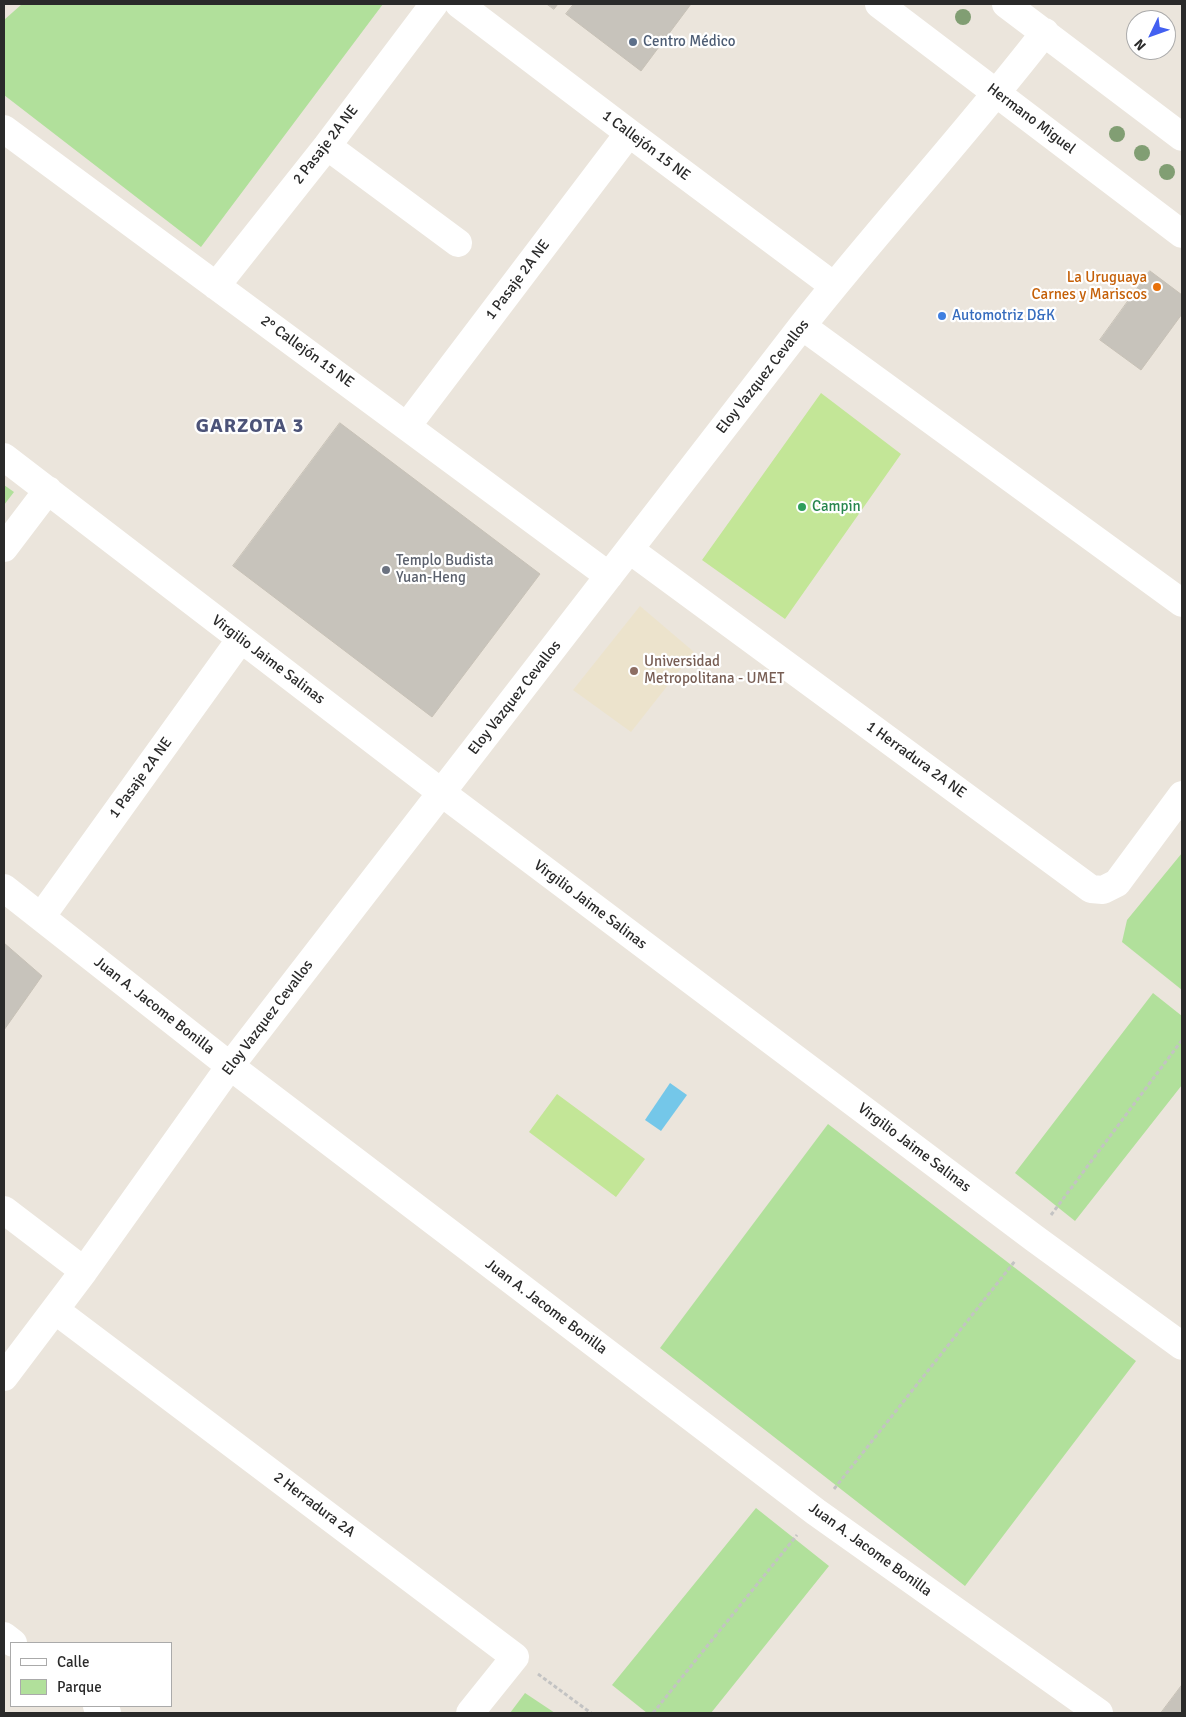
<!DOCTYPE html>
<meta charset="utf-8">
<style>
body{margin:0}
#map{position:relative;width:1186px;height:1717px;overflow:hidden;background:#ebe5dc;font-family:Signika,sans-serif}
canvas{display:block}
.frame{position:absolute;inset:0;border:5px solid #2a2a2a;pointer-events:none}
.legend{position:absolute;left:10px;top:1642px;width:162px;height:65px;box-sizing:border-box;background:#fff;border:1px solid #aaa;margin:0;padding:6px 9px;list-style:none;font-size:15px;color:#2a2a2a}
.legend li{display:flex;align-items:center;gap:10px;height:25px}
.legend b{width:25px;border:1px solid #aaa}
.north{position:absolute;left:1126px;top:10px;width:50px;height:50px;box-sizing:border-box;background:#fff;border:1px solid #aaa;border-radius:50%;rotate:228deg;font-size:14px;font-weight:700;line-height:20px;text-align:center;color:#2a2a2a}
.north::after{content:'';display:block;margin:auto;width:18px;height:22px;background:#4360f1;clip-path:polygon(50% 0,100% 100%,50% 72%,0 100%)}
</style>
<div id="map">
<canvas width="1186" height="1717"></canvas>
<div class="frame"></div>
<ul class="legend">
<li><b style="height:6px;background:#fff"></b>Calle</li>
<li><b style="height:14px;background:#b1e09b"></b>Parque</li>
</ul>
<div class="north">N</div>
</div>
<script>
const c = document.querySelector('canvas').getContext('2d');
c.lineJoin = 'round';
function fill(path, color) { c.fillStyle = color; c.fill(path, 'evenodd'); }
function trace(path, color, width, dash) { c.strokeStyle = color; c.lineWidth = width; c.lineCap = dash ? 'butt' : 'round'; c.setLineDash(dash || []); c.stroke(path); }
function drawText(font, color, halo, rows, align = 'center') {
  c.font = font + ' Signika,sans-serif'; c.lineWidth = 4.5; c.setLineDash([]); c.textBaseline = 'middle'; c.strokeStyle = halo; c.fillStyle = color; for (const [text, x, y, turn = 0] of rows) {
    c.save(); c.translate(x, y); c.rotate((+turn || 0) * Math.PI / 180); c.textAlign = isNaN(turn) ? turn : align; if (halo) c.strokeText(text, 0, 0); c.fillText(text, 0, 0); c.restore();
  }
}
fill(new Path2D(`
 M640 606 694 652 631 732 573 690Z`), '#ece3cc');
fill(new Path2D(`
 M22 4H383L201 247 4 95V20Z
 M4 485 14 492 4 505Z
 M1182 853V990L1122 942 1127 920Z
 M1153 993 1182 1016V1085L1075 1221 1015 1173Z
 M828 1124 1136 1361 965 1586 660 1348Z
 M756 1508 829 1566 711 1713H647L612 1685Z
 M525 1693 555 1713H510Z`), '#b1e09b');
fill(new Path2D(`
 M821 393 901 454 785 619 702 560Z
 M557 1094 645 1159 616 1197 529 1132Z`), '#c3e697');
fill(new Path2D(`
 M670 1083 687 1095 661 1131 645 1120Z`), '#74c7e9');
const building = new Path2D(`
 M547 4H558L554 9Z
 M574 4H691L641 71 566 14Z
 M1150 271 1182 295V314L1141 370 1100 340Z
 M340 423 540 574 432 717 233 566Z
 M4 943 42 976 4 1030Z
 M1182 1685V1713H1161Z`);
fill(building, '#c7c3bb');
trace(building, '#c7c1b6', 1);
trace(new Path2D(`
 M1051 1215 1182 1040
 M834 1489 1015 1261
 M538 1674 591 1713
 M653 1713 797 1535`), '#c3c3c3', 3, [4, 2.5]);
trace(new Path2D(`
 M459 4 629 133 834 286
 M879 4 1182 234
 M1006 4 1182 137
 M4 129 609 576
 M327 146 458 243
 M216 286 327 146 434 4
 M802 326 1182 603
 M407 426 629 133
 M4 457 442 793 1034 1238 1182 1346
 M4 548 48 490
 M630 550 1091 889 1103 890 1117 883 1182 795
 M4 888 230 1066 816 1512 1099 1713
 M41 917 240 640
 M4 1210 84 1271
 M55 1310 515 1657 470 1713
 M4 1377 84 1271 230 1066 802 326C881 226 967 133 1045 32
 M4 1636 13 1643
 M97 1706 107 1713`), '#fff', 28);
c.fillStyle = '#819e73';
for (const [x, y] of [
 [963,17],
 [1117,134],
 [1142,153],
 [1167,172]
]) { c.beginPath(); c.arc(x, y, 8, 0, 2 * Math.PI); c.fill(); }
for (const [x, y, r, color] of [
 [633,42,5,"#5c6f8a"],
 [1157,287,5,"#e8710a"],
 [942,316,5,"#3f7fe0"],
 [802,507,5,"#2e9e5b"],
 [386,570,5,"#6b7280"],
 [634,671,5,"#8d6e63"]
]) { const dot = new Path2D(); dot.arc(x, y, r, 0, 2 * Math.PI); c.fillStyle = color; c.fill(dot); trace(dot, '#fff', 2); }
drawText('15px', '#4e5e75', '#fff', [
 ["Centro Médico",643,42]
], 'left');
drawText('15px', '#2a2a2a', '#fff', [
 ["Hermano Miguel",1031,119,37],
 ["2 Pasaje 2A NE",326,145,-52],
 ["1 Callejón 15 NE",646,146,37],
 ["1 Pasaje 2A NE",518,280,-53],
 ["2° Callejón 15 NE",307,352,36],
 ["Eloy Vazquez Cevallos",763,377,-52],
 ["Virgilio Jaime Salinas",268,660,37],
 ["Eloy Vazquez Cevallos",515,698,-52],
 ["1 Herradura 2A NE",916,760,36],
 ["1 Pasaje 2A NE",141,778,-54],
 ["Virgilio Jaime Salinas",590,905,37],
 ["Juan A. Jacome Bonilla",154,1006,38],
 ["Eloy Vazquez Cevallos",268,1018,-53],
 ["Virgilio Jaime Salinas",914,1148,37],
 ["Juan A. Jacome Bonilla",546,1307,37],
 ["2 Herradura 2A",314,1505,37],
 ["Juan A. Jacome Bonilla",870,1550,36]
]);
drawText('15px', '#c56008', '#fff', [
 ["La Uruguaya",1147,278],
 ["Carnes y Mariscos",1147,295]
], 'right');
drawText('15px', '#366cbe', '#fff', [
 ["Automotriz D&K",952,316]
], 'left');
drawText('15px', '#27864d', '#fff', [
 ["Campin",812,507]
], 'left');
drawText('15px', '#5b616d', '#fff', [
 ["Templo Budista",396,561],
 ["Yuan-Heng",396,578]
], 'left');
drawText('15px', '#785e54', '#fff', [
 ["Universidad",644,662],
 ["Metropolitana - UMET",644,679]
], 'left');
c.letterSpacing = '1px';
drawText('bold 20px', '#4c5378', '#fff', [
 ["GARZOTA 3",250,427]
]);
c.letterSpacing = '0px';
</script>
